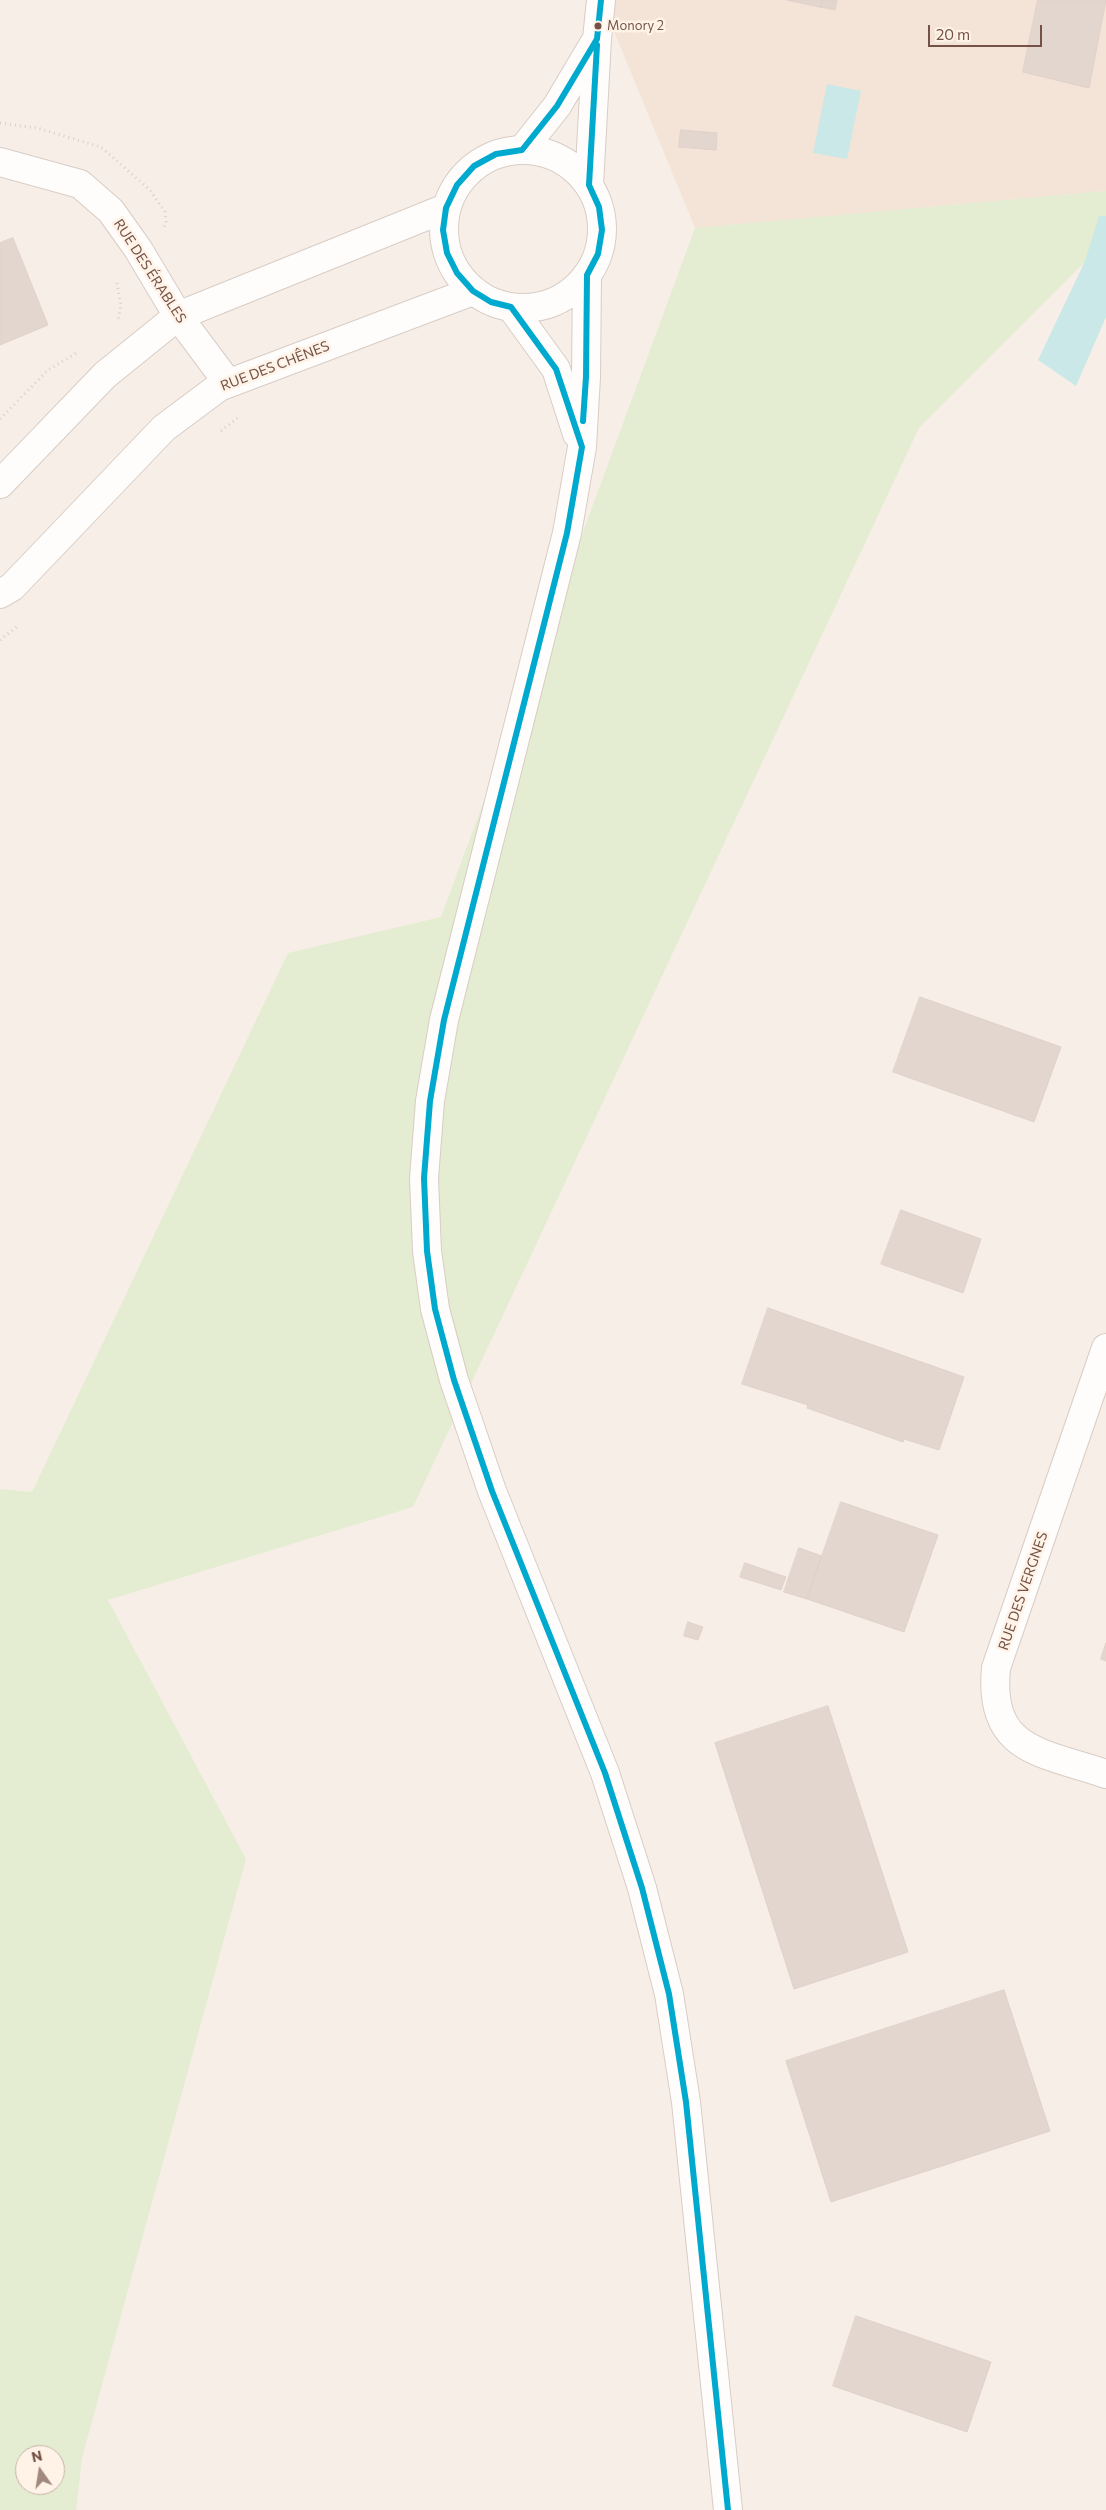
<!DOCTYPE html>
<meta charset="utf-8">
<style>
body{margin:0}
#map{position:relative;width:1106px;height:2510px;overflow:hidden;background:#f7efe7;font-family:Commissioner,sans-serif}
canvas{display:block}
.north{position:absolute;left:15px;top:2445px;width:50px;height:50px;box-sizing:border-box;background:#fff3e8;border:1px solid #c8b3a8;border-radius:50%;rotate:347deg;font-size:14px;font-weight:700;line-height:20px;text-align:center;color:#755247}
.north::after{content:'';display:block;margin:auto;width:18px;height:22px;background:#a2897f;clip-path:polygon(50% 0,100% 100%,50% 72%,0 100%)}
.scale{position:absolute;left:928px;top:25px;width:114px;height:22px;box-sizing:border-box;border:2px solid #755247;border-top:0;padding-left:6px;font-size:15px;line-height:18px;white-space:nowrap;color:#755247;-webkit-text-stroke:4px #fff3e8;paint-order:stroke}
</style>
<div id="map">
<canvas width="1106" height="2510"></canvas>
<div class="north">N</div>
<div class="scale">20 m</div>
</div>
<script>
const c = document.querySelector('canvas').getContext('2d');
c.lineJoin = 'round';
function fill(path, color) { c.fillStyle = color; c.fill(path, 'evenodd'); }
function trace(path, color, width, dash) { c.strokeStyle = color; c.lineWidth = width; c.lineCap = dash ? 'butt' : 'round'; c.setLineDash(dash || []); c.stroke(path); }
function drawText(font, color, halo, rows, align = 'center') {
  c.font = font + ' Commissioner,sans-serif'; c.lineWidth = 5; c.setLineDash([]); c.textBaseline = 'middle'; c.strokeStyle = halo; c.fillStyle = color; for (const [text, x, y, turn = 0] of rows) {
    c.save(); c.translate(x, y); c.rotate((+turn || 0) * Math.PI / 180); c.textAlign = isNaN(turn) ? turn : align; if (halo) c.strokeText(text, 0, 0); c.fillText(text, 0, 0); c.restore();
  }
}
fill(new Path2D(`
 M601 0H1106V191L695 228Z`), '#f3e4d7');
fill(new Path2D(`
 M1106 191V241L919 428 413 1507 108 1600 246 1859 82 2458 76 2510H0V1489L32 1492 288 953 441 917 695 228ZM25 2455H55V2485H25Z`), '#e4edd1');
fill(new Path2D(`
 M827 84 861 91 847 159 813 153Z
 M1099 216H1106V317L1076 386 1038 360 1085 261Z`), '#c9e8e7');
const building = new Path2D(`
 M787 0H823L821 7Z
 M823 0H837L835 10 821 7Z
 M1038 0H1106L1089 88 1023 72Z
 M681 130 717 133 716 150 679 147Z
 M13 238 48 325 0 345V243Z
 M920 997 1061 1047 1034 1122 893 1072Z
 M901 1210 981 1239 963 1293 881 1264Z
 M768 1308 964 1377 939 1450 904 1439 903 1442 807 1408 808 1405 742 1384Z
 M841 1502 938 1535 904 1632 807 1599Z
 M799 1548 822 1556 807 1599 784 1592Z
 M745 1563 786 1577 781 1590 740 1577Z
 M688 1622 703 1627 698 1640 684 1636Z
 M1106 1643V1661L1101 1659Z
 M828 1706 908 1952 794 1989 715 1743Z
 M1004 1990 1050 2131 831 2202 786 2061Z
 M856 2316 991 2362 967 2432 833 2386Z`);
fill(building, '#e3d6cf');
trace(building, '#e0d1c9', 1);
const minor = new Path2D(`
 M522 150 557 106 595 42
 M444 229a79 79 0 1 1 158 0a79 79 0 1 1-158 0Z
 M0 162 80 184 111 211 138 249 178 316 228 383
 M589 185 597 39 601 0
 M587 275 586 377 582 447 567 533 444 1020 430 1101 424 1178 427 1251 435 1309 454 1380 492 1491 605 1773 642 1888 669 1994 686 2102 728 2510
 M511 307 556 369 577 434
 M0 484 105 375 178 316 446 208
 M0 594 12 587 164 428 219 387 473 291
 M1106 1348 996 1668C988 1752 1042 1752 1106 1774`);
trace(minor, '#d8ccc5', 30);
trace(new Path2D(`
 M0 123 37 128 101 147 150 190 165 212 166 222 164 227
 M117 283 121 305 118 321
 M0 419 48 370 78 352
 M221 431 240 416
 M0 640 19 625`), '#d9cfcb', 3, [1, 4]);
trace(minor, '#fefdfb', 28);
trace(new Path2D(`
 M601 0 597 39 557 106 522 150 496 154 474 166 457 185 446 208 443 230 447 253 457 273 473 291 491 302 511 307 556 369 582 447 567 533 444 1020 430 1101 424 1178 427 1251 435 1309 454 1380 492 1491 605 1773 642 1888 669 1994 686 2102 728 2510
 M583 421 586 377 587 275 598 254 602 230 599 207 589 185 597 45`), '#00a9ce', 6);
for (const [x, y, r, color] of [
 [598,26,4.5,"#755247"]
]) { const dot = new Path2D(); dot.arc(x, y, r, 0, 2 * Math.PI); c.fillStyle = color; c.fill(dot); trace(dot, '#fff3e8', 2); }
drawText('13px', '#755247', '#fff3e8', [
 ["Monory 2",607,26]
], 'left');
drawText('14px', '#755247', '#fff3e8', [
 ["RUE DES ÉRABLES",150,271,57],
 ["RUE DES CHÊNES",275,366,-21],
 ["RUE DES VERGNES",1023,1591,-71]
]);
</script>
